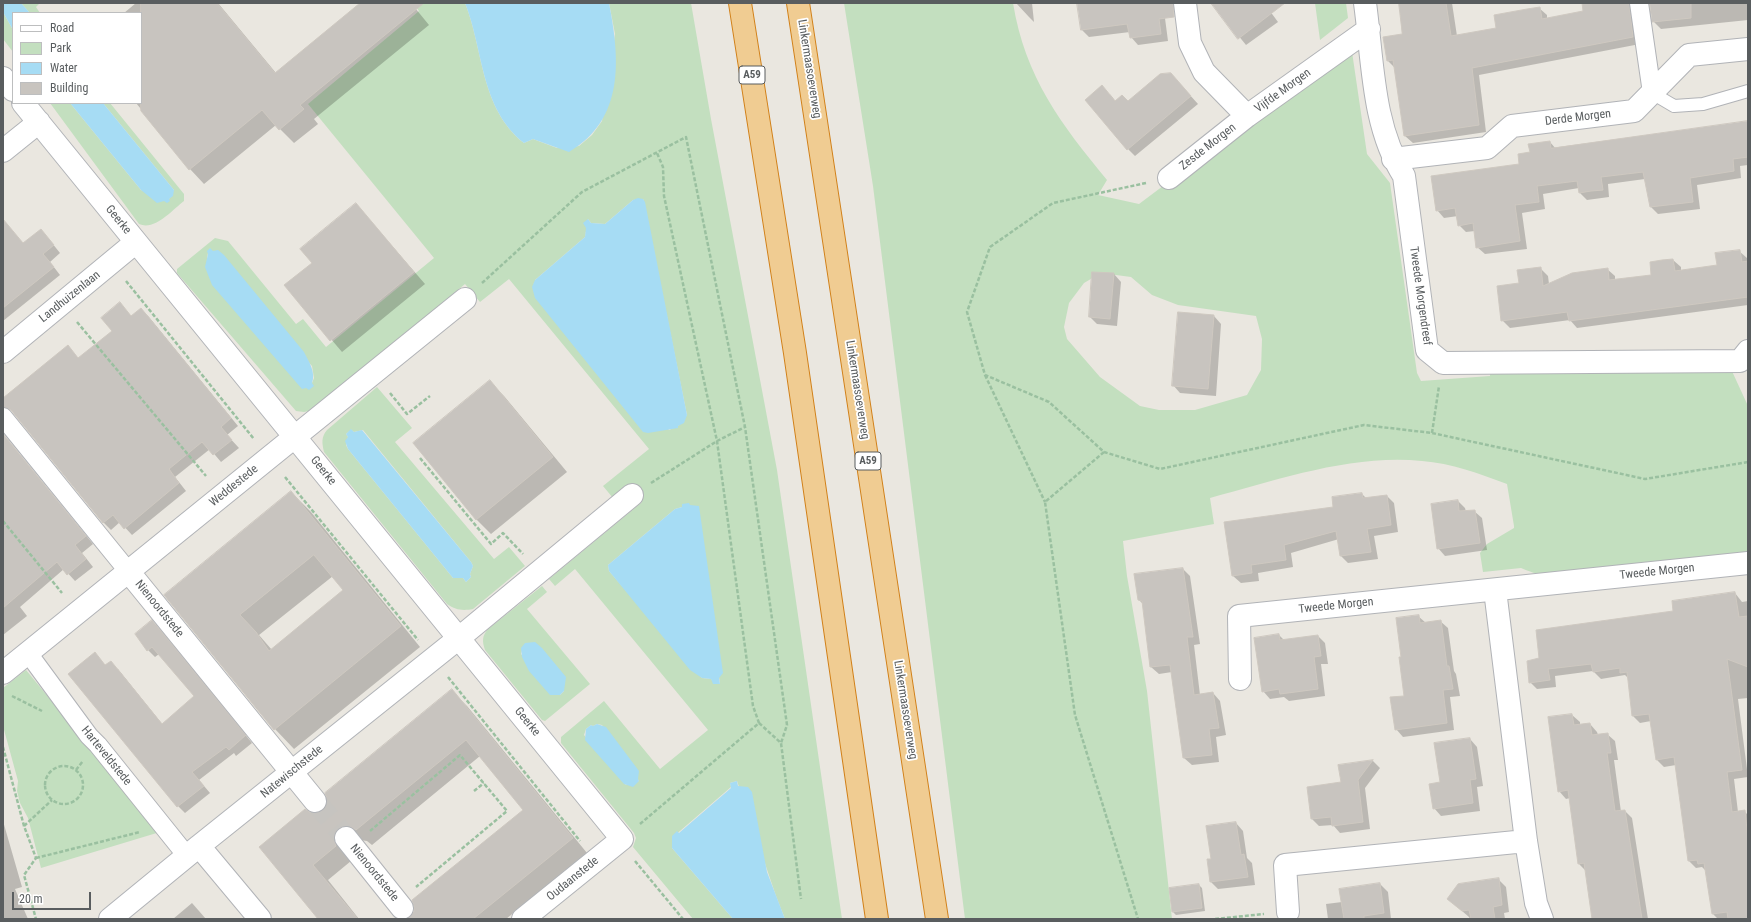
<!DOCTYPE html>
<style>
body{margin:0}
#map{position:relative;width:1751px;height:922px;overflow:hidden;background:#eae7e0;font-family:"Roboto Condensed",sans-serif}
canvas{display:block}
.frame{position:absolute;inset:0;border:4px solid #595d5f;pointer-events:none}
.legend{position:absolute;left:12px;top:12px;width:130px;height:92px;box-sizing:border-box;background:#fff;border:1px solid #bdbebf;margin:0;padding:5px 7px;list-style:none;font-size:12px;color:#595d5f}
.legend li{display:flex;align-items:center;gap:8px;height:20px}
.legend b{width:20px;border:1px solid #bdbebf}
.scale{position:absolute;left:12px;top:892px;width:79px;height:18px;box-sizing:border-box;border:2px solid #595d5f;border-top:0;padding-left:5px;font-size:12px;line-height:14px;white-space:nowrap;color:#595d5f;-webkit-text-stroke:3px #fff;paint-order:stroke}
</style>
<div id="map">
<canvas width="1751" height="922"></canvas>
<div class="frame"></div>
<ul class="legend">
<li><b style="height:5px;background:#fff"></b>Road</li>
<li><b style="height:11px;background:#c3dfbf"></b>Park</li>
<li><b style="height:11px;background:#a6dcf4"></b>Water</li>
<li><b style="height:11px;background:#c8c4bf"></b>Building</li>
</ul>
<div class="scale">20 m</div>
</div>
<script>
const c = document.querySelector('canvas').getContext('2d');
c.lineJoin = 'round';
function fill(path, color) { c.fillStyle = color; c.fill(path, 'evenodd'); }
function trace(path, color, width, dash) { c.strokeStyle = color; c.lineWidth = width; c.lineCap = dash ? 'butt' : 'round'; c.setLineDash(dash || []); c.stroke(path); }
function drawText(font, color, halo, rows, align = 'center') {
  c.font = font + ' "Roboto Condensed",sans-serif'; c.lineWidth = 3.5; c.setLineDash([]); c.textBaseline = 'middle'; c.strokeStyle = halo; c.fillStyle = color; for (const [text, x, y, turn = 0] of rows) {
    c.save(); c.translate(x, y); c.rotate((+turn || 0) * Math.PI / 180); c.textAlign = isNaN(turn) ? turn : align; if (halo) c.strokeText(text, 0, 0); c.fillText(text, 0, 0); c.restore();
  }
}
fill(new Path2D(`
 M21 3H40L36 7 40 13H30Z
 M413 3H465C484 51 480 108 524 143L533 139 557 148 579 146 592 135 602 121 615 34 609 3H691L711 119 777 470 842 919H785L776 896 737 781 730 783 731 787 673 837 672 848 733 919H693L633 847 636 838 634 833 561 743V737L604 701 660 769 708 730 575 569 555 586 549 579 642 502 628 485 613 498 603 486 649 449 509 279 480 302 465 284 313 410 304 412 296 411 177 273V269L215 238 228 241 296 324 303 319 326 347 434 258 308 104 419 11ZM643 199 687 415 678 426 669 430 535 280 585 237 588 219 591 223 605 224 633 200ZM208 253 312 366 314 378 312 383 207 258ZM682 507 719 677 720 684 711 679 702 678 609 571 608 565 675 509ZM597 724 602 725 639 781 626 785 584 735 586 729 591 725 593 726Z
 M844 3H1013C1025 77 1061 124 1107 180L1098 195 1139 204 1351 45 1367 154 1390 183 1417 373 1421 381 1490 376V373L1539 374 1705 366 1731 369 1748 406V552L1547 576C1537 575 1529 571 1521 568L1483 572 1480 553 1487 544 1514 528V526L1507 484C1480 474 1451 463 1422 461 1351 454 1278 480 1210 498L1214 524 1123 541 1127 576 1147 691 1172 919H965L873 186ZM1101 273 1131 277 1152 295 1178 305 1256 316 1262 339 1261 370 1247 395 1195 410H1159L1140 406 1100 377 1067 339 1064 327 1069 303 1084 283Z
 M1315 3H1346L1348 18 1320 40Z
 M3 12 13 30V52L3 39Z
 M50 103H70L141 190 169 199 174 190 103 103H110L184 194V201C172 210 155 231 139 224Z
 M377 387 412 428 395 442 494 559 509 547 525 566 473 609C462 611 456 610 447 604L324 452C322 443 321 437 327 430ZM351 430 354 432 363 430 471 562 473 566 470 574 471 577 466 582 463 578H453L348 449 346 445 348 437 346 434Z
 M542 586 547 592 527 609 590 684 545 721 542 720 485 650C482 641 482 636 488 629ZM522 650 564 691 560 695 558 694 521 654Z
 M26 670 160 832 41 868 28 818 20 803 17 791 18 781 3 726V688Z`), '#c3dfbf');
fill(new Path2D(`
 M3 3H21L30 13H13V30L3 12Z
 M465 3H609C620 59 625 119 569 152L533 139 524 143C480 108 484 51 465 3Z
 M70 103H103L174 190 173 196 169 199 170 201 167 203 164 201 157 203 141 190Z
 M638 198 643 199 645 202 687 415 684 423 678 426V428L648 433 643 432 535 298 532 287 535 280 585 237 586 228 583 223 588 219 591 223 605 224 633 200Z
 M210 248 213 251 218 250 224 255 304 352C309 362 316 372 312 383L314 386 309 390 306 388 302 389 212 285 205 267 208 254 207 251Z
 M351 429 354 432 362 430 471 562 473 566 470 574 471 577 466 582 463 578H453L348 449 345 441 348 437 346 434Z
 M689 503 690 505 699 506 723 673 719 678 720 684H713L711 679 702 678 690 670 609 571 608 565 675 509 682 507V504Z
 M535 642 542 648 566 677 564 691 560 695H550L529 671 522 657 521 648 525 643Z
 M597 724 606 727 639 771 638 779 639 781 633 787 624 784 585 740 586 729 591 725 593 726Z
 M737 781 738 786 748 787 752 792 767 872 785 919H733L672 848V836L677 831 679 833 731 788 730 783Z`), '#a6dcf4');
fill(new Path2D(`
 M136 3H218L276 73 362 3H411L429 25 314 119 318 124 294 143 276 125 204 184 190 169 136 103H141V13H124Z
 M1016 3H1032L1034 22 1029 17Z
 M1078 3H1163L1168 41 1138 45 1131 37 1130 32 1089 37 1082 30Z
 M1212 3H1264L1278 22 1246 45Z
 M1399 3H1452L1457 36 1497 29 1539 8 1547 15V19L1585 11 1583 3H1641L1640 44 1479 75 1486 132 1413 143 1405 136 1396 69 1388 61 1403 35Z
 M1650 3H1748V20L1661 29 1653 21Z
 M1171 74 1198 104 1135 156 1128 149 1110 94 1116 102H1128Z
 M1748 122V165L1740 166 1741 178 1697 185 1700 209 1658 214 1651 207 1645 179 1608 184 1609 197 1587 200 1580 193 1579 188 1543 194 1545 209 1522 213 1527 249 1485 254 1477 247 1475 231 1466 232 1459 225 1458 216 1444 218 1437 210 1520 165 1531 153 1550 142 1556 149Z
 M356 204 425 284 342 352 285 285 313 263Z
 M48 238 60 253 50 262 60 275 3 321V242L24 244Z
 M1739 251 1747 258 1748 262V305L1577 328 1570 320 1510 328 1502 320 1520 284 1540 268 1548 276 1549 284 1607 269 1615 276V280L1652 275 1673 260 1681 267V271L1719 266Z
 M1114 274 1121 282 1117 326 1097 324 1090 317Z
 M120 304 132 317 141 309 149 317 238 426 227 435 239 448 221 462 210 449 175 477 186 491 132 535 120 522 111 530 103 522 67 346 79 359 114 332Z
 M1214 316 1221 324 1216 396 1180 393 1173 385Z
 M490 382 504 396 567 472 491 534 476 519Z
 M3 434 93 544 82 553 93 567 75 581 64 569 20 607 27 616 3 635Z
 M291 492 311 512 420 647 294 749 275 729 165 595ZM333 576 345 590 272 650 259 635Z
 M1362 494 1366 498 1387 496 1394 503 1398 532 1374 536 1378 559 1348 563 1341 556 1339 539 1291 553 1293 567 1258 573 1259 581 1241 583 1233 576 1334 507Z
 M1458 501 1465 508 1466 512 1474 511 1482 518 1487 550 1445 556 1438 548Z
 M1183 569 1190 576 1200 644 1194 645 1200 695 1213 693 1220 701 1226 735 1216 737 1219 762 1192 765 1184 758 1172 672 1159 674 1151 667 1144 605 1139 600Z
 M1735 593 1742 602 1748 601V698L1738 699 1748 777 1734 779 1738 812 1744 811 1748 815V919H1718L1713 914 1706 871 1702 867 1696 868 1689 861 1676 765 1664 767 1657 760 1651 721 1640 723 1633 716 1629 679 1625 675 1601 679 1593 671 1555 676 1556 687 1537 689 1530 682 1540 659 1674 611Z
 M1418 616 1426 623 1440 621 1448 628 1454 671 1456 674 1460 696 1450 697 1454 730 1403 737 1396 729 1405 696 1402 657Z
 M159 628 252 743 236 756 234 753 199 780 210 793 185 813 178 806 94 653 106 666 118 669 163 725 195 696 159 654 155 657 148 650Z
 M1279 635 1284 640 1318 636 1325 643 1328 664H1321L1325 696 1289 701 1284 697 1270 699 1263 691Z
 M452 691 467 706 587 853 506 919H409L524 810 480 756 372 845 367 841 360 840 351 861 328 880 359 919H319L260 847 311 814H318L323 812 328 805V798Z
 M1572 715 1580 722V726L1590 724 1597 732 1598 735 1607 734 1615 741 1618 760H1614L1621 812 1625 811 1632 818 1648 919H1593L1586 871 1579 864 1570 798 1566 799 1559 791Z
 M1470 739 1477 747 1483 786 1477 787 1480 811 1441 816 1434 808 1441 783Z
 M1373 761 1380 768 1365 788 1370 829 1340 833 1333 825 1319 826 1312 819 1342 783 1339 766Z
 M3 821 22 887 15 889 28 919H3Z
 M1236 823 1243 831 1247 858 1252 863 1255 885 1218 889 1211 882 1212 860Z
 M1498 879 1506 887 1509 912 1504 913 1505 919H1470L1469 917 1448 899Z
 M1380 884 1388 892 1391 919H1328L1326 904 1342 902Z
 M1199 885 1202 888 1205 911 1176 915 1173 912Z
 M192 903 206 919H173Z`), '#0003');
const building = new Path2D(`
 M141 3H217L275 73 360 3H424L300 105 304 109 279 130 262 110 189 170 141 111Z
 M1077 3H1173L1174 17 1159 19 1161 34 1130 38 1127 24 1081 30Z
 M1211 3H1285L1238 39Z
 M1399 3H1446L1451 36 1496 28 1494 15 1527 9 1540 7 1542 19 1583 11 1582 3H1629L1633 37 1472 68 1479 125 1404 136 1393 60 1387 61 1383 37 1402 34Z
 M1650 3H1691V18L1652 22Z
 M1171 73 1191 96 1127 150 1085 100 1102 85 1115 101 1122 95 1128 101 1160 74Z
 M1748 121V157L1733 159 1734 171 1690 178 1693 202 1650 207 1643 172 1601 177 1603 190 1591 191 1579 193 1577 181 1537 186 1539 202 1515 205 1520 241 1476 248 1473 223 1458 226 1455 208 1436 211 1431 176 1519 164 1518 154 1530 152 1528 144 1550 141 1551 148Z
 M356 203 414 272 330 341 284 285 312 263 300 249Z
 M3 219 23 243 41 229 54 245 43 254 54 267 3 308Z
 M1740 250 1742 262 1748 261V297L1569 321 1567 312 1501 321 1497 286 1519 283 1517 270 1541 267 1543 286 1572 273 1608 268 1609 280 1651 275 1650 262 1662 260 1673 259 1675 271 1717 265 1715 253Z
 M1092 272 1114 273 1110 319 1089 317Z
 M120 302 131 316 141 308 231 418 221 427 232 440 213 455 202 442 169 469 179 483 124 529 113 515 103 523 11 410 3 407V398L68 345 78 358 112 331 101 318Z
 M1178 312 1214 315 1208 389 1172 386Z
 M490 380 553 457 476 520 413 443Z
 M3 434 86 536 75 545 86 559 67 575 57 562 3 608Z
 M291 491 401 626 274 730 164 595ZM314 555 343 590 269 651 256 632 240 615Z
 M1362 493 1363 498 1387 495 1391 525 1367 529 1371 552 1340 556 1336 531 1284 545 1286 560 1251 565 1252 573 1232 576 1224 522 1333 507 1332 497Z
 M1458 500 1459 511 1475 510 1480 543 1437 549 1431 504Z
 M1183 568 1193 637H1187L1194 695 1213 692 1219 728 1209 729 1212 755 1183 758 1170 665 1150 667 1142 601 1138 600 1134 574Z
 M1735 592 1739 617 1748 616V667L1727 659 1742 770 1727 772 1732 812 1745 810 1748 840V919H1728L1727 912 1712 914 1704 863 1698 864 1697 860 1688 861 1674 757 1656 760 1649 714 1632 716 1627 672 1620 673V668L1593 672 1591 664 1548 669 1550 680 1529 683 1527 661 1539 658 1536 630 1673 611 1672 601Z
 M1419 615 1420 623 1441 620 1447 666H1449L1453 689 1443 690 1447 723 1395 730 1390 697 1404 696 1399 657H1401L1396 618Z
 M152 620 246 735 229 750 226 747 192 772 204 786 177 807 68 674 95 652 105 665 111 661 162 724 194 696 152 647 147 651 135 634Z
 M1279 634 1280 640 1318 635 1321 656 1314 657 1318 689 1280 694 1279 689 1262 692 1254 638Z
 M452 689 573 838 473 919H407L414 912V906L412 900 523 810 466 740 356 830 351 827 345 826 338 829 334 834V839L336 846 313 865 358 919H318L259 847 305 809 311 813H317L323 811 327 805V799L325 793Z
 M1572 714 1574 725 1590 723 1592 735 1608 733 1611 753H1607L1615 811 1625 810 1642 919H1592L1584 863 1578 864 1568 790 1558 792 1548 717Z
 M1470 738 1476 779 1470 780 1473 803 1433 809 1429 784 1440 782 1434 743Z
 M1373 760 1358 780 1363 822 1332 826 1331 817 1311 819 1307 787 1341 782 1338 765Z
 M1236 822 1241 855 1244 854 1248 877 1210 882 1207 859H1211L1206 826Z
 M1499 878 1502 905 1493 907 1495 919H1471L1469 910 1462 911 1447 899 1458 884Z
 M1380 883 1384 913 1364 916V919H1344L1339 889Z
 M1199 884 1202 908 1172 912 1169 888Z`);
fill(building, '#c8c4bf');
trace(building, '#cec8c0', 1);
trace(new Path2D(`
 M315 801 346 838`), '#c6c4c0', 22, [22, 11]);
const service = new Path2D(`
 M1652 93 1674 106 1703 104 1748 91`);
const pedestrian = new Path2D(`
 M1639 3 1652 93
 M3 417 128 571
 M28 653 89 736 98 745 187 856`);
const minor = new Path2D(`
 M1185 3 1190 43 1204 72 1247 116 1369 29
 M1365 3C1373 61 1372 126 1404 176L1427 350 1443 363 1740 361 1748 351
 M3 78 13 90
 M23 103 622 839 523 919
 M3 151 39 122
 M1393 159 1487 148 1512 126 1634 111 1689 55 1748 49
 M1169 178 1247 116
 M3 352 136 242
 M128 571 315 801
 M1495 590 1526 841 1536 903 1542 919
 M3 673 465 299
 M1240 679 1239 616 1748 563
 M346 838 402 908
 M1288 912 1285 865 1526 841
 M110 919 199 846
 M260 919 199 846 459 638 632 495`);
const motorway = new Path2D(`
 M740 3 795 353 877 919
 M798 3 937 919`);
trace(service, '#b1b3b7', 14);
trace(pedestrian, '#b1b3b7', 20);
trace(minor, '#b1b3b7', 24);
trace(motorway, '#d18019', 24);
trace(new Path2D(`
 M1146 183 1053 203 990 247 967 312 985 375 1049 402 1104 452 1160 469 1364 425 1432 433 1645 479 1748 462
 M126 281 254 439
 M482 283 582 192 686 137 745 427 787 725 781 743
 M77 322 206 476
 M985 375 1045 502
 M390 393 407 414 430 396
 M1432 433 1439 386
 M1104 452 1045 502 1075 715 1138 919
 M420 458 491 544 503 533 523 554
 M285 477 418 640
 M651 483 717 441 745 427
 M3 521 62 593
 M448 677 580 841
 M12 696 42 711
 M759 723 781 743 801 899
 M3 747 24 826 36 858 24 875 36 919
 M45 785a19 19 0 1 1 38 0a19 19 0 1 1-38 0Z
 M76 770 83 761
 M474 791 484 783
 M640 824 759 723 753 706 717 441 664 196 663 167 657 153
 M24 826 52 800
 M370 831 460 755 507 811 416 887
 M36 858 140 832
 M635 861 683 919
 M1215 919 1264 914`), '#9ac0a0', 2.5, [4, 2]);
trace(service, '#fff', 12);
trace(pedestrian, '#fff', 18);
trace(minor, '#fff', 22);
trace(motorway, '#f0cc92', 22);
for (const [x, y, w] of [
 [752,75,26],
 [868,461,26]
]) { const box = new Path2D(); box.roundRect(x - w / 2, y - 9, w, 18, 3); c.fillStyle = '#fff'; c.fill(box); trace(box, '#595d5f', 1); }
drawText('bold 11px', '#595d5f', null, [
 ["A59",752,75],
 ["A59",868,461]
]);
drawText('12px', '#595d5f', '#fff', [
 ["Linkermaasoeverweg",809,69,81],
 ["Vijfde Morgen",1283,91,-36],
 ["Derde Morgen",1578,118,-7],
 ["Zesde Morgen",1208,147,-38],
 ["Geerke",118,220,51],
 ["Tweede Morgendreef",1420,296,82],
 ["Landhuizenlaan",70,297,-39],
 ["Linkermaasoeverweg",857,390,81],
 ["Geerke",323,471,51],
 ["Weddestede",234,486,-39],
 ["Tweede Morgen",1657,572,-6],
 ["Tweede Morgen",1336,606,-6],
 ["Nienoordstede",159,609,51],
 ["Linkermaasoeverweg",905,710,81],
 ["Geerke",527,722,51],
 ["Harteveldstede",106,756,51],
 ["Natewischstede",292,772,-39],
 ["Nienoordstede",374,873,51],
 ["Oudaanstede",573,879,-39]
]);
</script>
